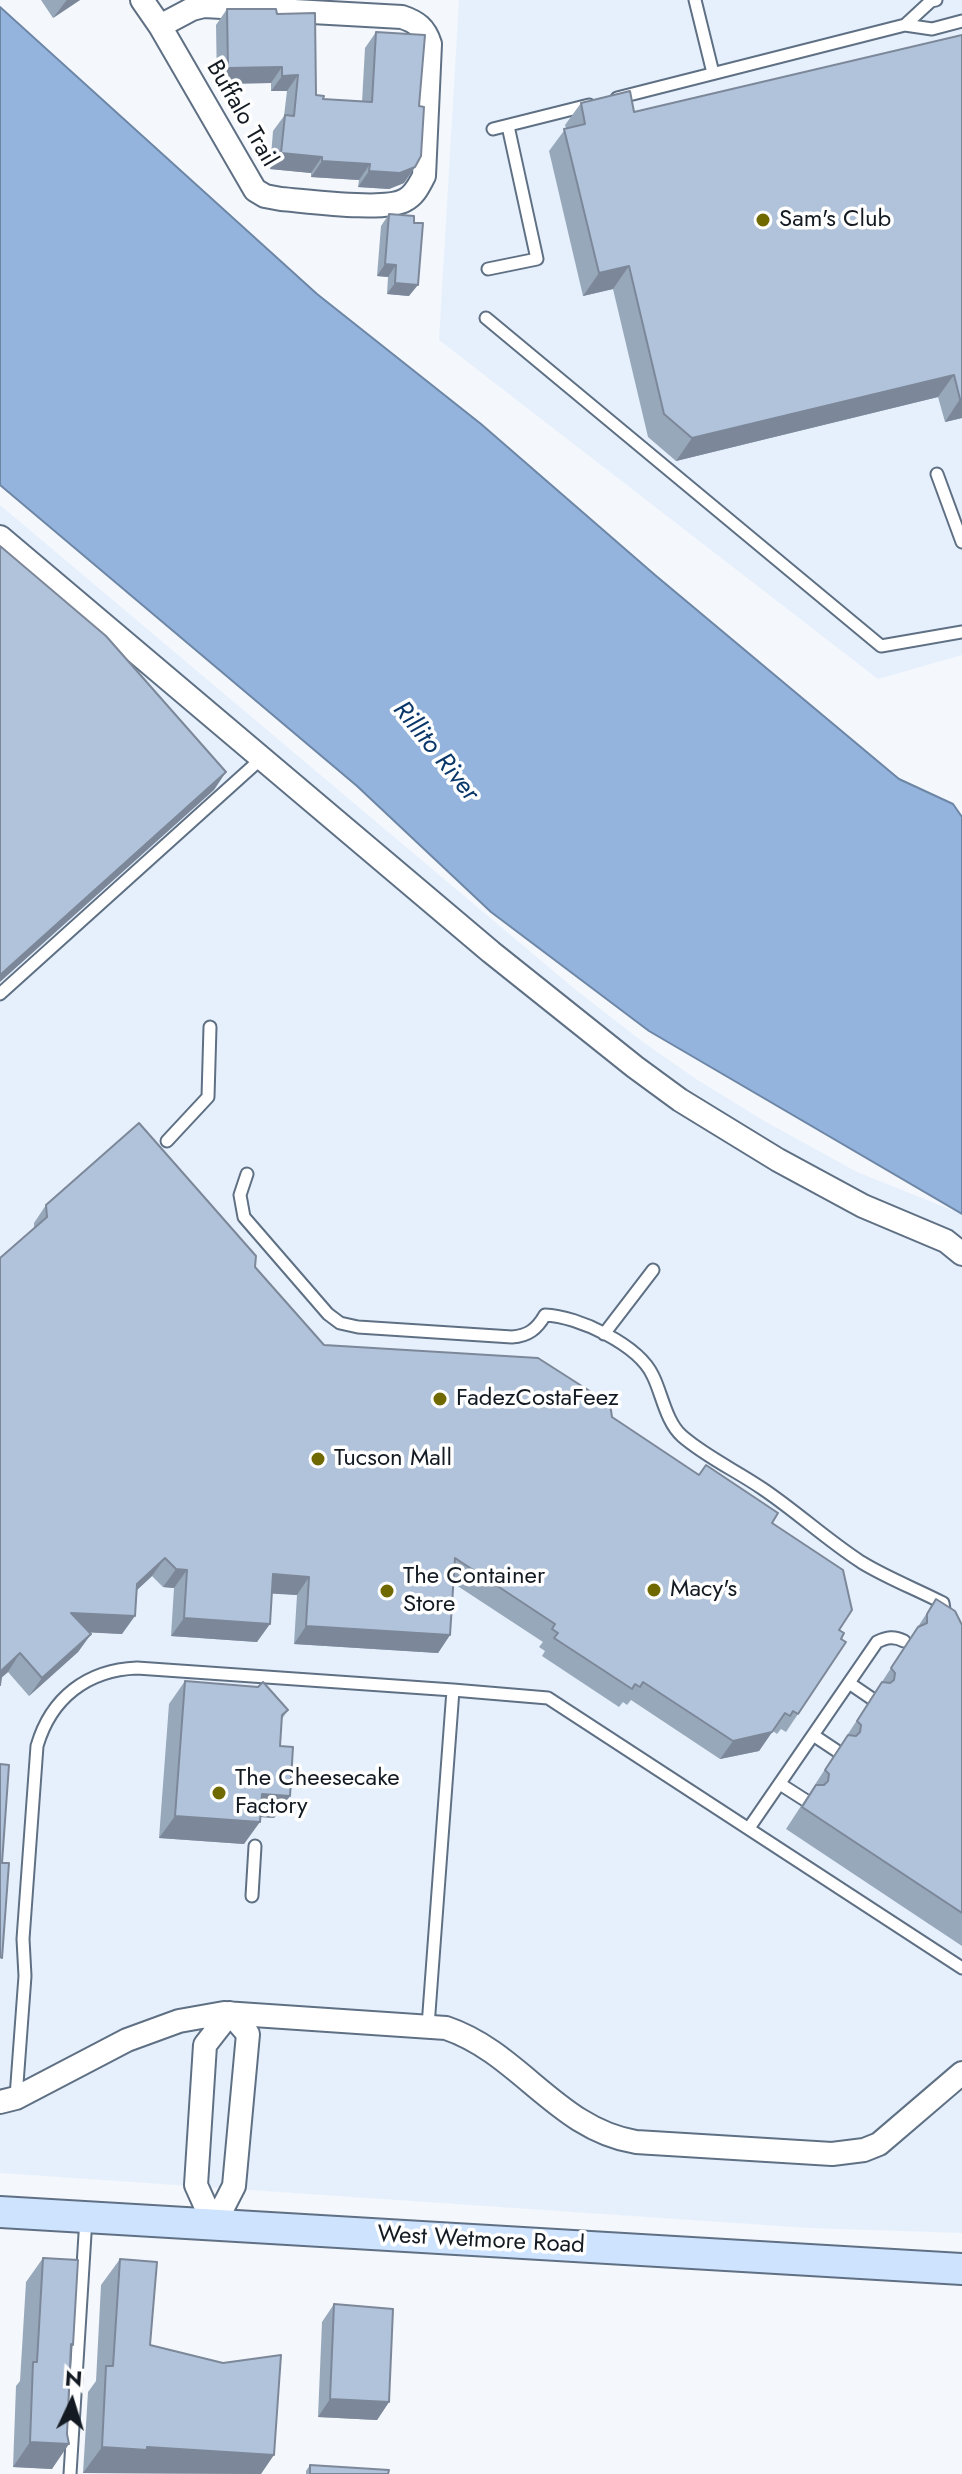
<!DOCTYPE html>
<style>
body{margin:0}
#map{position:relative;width:962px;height:2474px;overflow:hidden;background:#f4f7fc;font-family:Jost,sans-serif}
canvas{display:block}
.north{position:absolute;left:32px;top:2362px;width:80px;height:80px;-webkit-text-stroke:6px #fff;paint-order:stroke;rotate:4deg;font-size:22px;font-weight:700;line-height:32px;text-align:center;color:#131a22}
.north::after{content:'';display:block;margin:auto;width:28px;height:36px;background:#131a22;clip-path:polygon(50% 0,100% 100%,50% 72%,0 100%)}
</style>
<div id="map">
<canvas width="962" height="2474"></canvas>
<div class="north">N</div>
</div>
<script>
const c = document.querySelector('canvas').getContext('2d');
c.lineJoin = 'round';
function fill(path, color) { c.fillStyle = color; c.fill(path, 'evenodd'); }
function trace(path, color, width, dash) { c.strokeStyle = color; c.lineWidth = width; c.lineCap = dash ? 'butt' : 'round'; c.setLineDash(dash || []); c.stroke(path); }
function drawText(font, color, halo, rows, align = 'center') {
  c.font = font + ' Jost,sans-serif'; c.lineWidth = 7; c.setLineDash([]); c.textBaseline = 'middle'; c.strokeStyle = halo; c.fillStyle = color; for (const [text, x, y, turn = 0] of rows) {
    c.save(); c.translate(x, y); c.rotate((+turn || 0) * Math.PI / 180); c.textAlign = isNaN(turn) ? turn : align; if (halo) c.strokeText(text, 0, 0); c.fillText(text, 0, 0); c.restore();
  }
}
fill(new Path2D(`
 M459 0H962V655L878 679 439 340Z
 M0 505 571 986 643 1042 696 1079 766 1122 857 1172 962 1214V2233L809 2228 0 2173Z`), '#e6f0fc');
const water = new Path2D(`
 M0 7 317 294 481 424 655 575 899 779 953 804 962 817V1214L649 1031 491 912 357 786 0 485Z`);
fill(water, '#94b4dd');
trace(water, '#6d86a5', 2);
const service = new Path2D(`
 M695 0 713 73
 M905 25 931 1 936 0
 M617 98 905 25 932 29 962 21
 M493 129 589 105
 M488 269 537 259 508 126
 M486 318 881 646 962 632
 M937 474 962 542
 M0 994 262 758
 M167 1141 208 1097 210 1027
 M247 1174 240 1195 244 1217 328 1314 340 1323 358 1327 512 1337C528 1336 537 1329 545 1315 578 1316 639 1345 653 1376 662 1394 666 1422 682 1436 706 1457 737 1471 763 1489 797 1512 827 1540 861 1562 887 1578 916 1589 943 1603L945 1616
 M604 1334 653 1270
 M849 1683 871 1698
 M453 1690 548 1698 962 1968
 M813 1735 837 1751
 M780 1784 805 1800
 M749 1828 877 1642C887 1637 894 1636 904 1641
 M252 1896 255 1846
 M16 2097 25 1976 23 1939 37 1746C51 1698 87 1670 137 1668L453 1690 428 2026
 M70 2474 86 2218`);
const minor = new Path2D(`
 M142 0 160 26 255 190 265 196 281 199C307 201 385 212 405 200 415 195 419 185 424 176L430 44C425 28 417 22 402 17L204 6 192 9 160 26
 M0 537 491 952 635 1067 680 1100 778 1160 863 1206 946 1241 962 1254
 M230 2013 248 2034 234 2186 214 2225 196 2185 205 2045Z
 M0 2102 16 2098 127 2040 179 2021 224 2013 446 2028C520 2053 557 2129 636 2142L832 2154 864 2150 879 2144 962 2073`);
const secondary = new Path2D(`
 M0 2212 962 2269`);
trace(service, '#5f7084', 15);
trace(minor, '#5f7084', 26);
trace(secondary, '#5f7084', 34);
trace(service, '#fff', 11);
trace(minor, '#fff', 22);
trace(secondary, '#cee3fe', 30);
fill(new Path2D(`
 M41 0H80L53 18Z
 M227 9 277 14 316 95 323 99 362 102 365 48 376 32 419 106 415 167 404 183 389 189 358 187 359 180 311 177V173L270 169 273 131 284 116 287 91H271V83L217 84 216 25Z
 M962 35V418L945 422 938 397 676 461 648 437 613 289 583 296 549 151 566 128 565 125 581 103 634 112Z
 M389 214 409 296 387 294 388 277 377 276 381 226Z
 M46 1205 255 1267 324 1345 612 1417 772 1523 839 1630 798 1714 786 1732 781 1729 777 1734 773 1731 759 1751 720 1759 631 1700 627 1705 623 1702 619 1707 542 1656 545 1651 539 1647 543 1642 453 1583 450 1635 438 1653 294 1644 297 1595 272 1593 257 1642 171 1636 174 1588 163 1587 152 1576 136 1591 122 1634 89 1632 91 1634 78 1652 29 1696 8 1672 1 1678 0 1686V1258L34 1228V1223Z
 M936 1599 962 1625V1946L786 1829Z
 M185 1681 288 1710 282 1719 280 1746 290 1796 274 1818 260 1817 244 1844 159 1838 169 1704Z
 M43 2258 71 2348 67 2434 52 2469 13 2467 16 2386 20 2381 26 2282Z
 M120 2259 150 2345 261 2474 83 2473 88 2392 96 2381 101 2285Z
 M334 2304 389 2402 377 2420 318 2417 322 2322Z
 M310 2465 388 2474H306V2471Z`), '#98a8bb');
fill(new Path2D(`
 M67 0H80L53 18 66 1Z
 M282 67 271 83 217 84 228 68Z
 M298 75 287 91H271L282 76Z
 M281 153 322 157 311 173 270 169Z
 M322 161 370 164 359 180 311 177Z
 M415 167 404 183 389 189 358 187 369 171Z
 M385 264 396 265 388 277 377 276Z
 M629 266 613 289 583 296 599 273Z
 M395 283 418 285 409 296 387 294Z
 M954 375 938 397 676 461 692 438Z
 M960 399H962V418L945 422Z
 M226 772 214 790 0 982V975Z
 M165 1558 152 1576 124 1602 137 1584Z
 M176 1569 187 1570 174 1588 163 1587Z
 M273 1574 309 1577 297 1595 260 1593Z
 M71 1613 135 1616 122 1634 59 1631Z
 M184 1618 270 1624 257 1642 171 1636Z
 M306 1626 450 1635 438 1653 294 1644Z
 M91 1634 78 1652 29 1696 42 1678Z
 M20 1653 8 1672 0 1679V1673Z
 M772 1732 759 1751 720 1759 733 1741Z
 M262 1794 290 1796 274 1818 246 1816Z
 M175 1816 260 1822 244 1844 159 1838Z
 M330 2399 389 2402 377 2420 318 2417Z
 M30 2442 69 2444 52 2469 13 2467Z
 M102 2447H147L274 2455 261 2474 83 2473Z`), '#7c8899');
const building = new Path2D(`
 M227 9H276L277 14 315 13 316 95 324 96 323 99 372 102 376 32 425 35 419 106 424 107 421 156 415 167 400 173 369 171 370 164 322 161V157L281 153 285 115 294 116 298 75 282 76V67L228 68Z
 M962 35V399H960L954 375 692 438 664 414 629 266 599 273 564 129 585 124 581 103 630 91 634 112Z
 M389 214 414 216V223H423L418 285 395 283 396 265 385 264Z
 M0 546 106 636 226 772 0 975Z
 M139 1123 256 1256 255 1267 324 1345 538 1358 610 1404 612 1417 699 1475 706 1465 778 1513 772 1523 843 1570 852 1610 839 1630 844 1633 841 1639 846 1642 798 1714 793 1711 790 1716 785 1713 772 1732 733 1741 643 1682 640 1687 635 1684 632 1689 554 1638 558 1633 552 1629 555 1624 455 1558 450 1635 306 1626 309 1577 273 1574 270 1624 184 1618 187 1570 176 1569 165 1558 137 1584 135 1616 71 1613 91 1634 42 1678 20 1653 2 1670 0 1685V1258L47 1217 46 1205Z
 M936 1599 955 1611 962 1625V1913L802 1807 816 1785H824L828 1781 829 1774 825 1770 848 1735 856 1736 860 1732 861 1725 857 1721 882 1682 890 1683 894 1680 895 1673 891 1668 918 1627 927 1623V1614Z
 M185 1681 258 1687 263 1682 288 1710 282 1715 280 1746 293 1747 290 1796 262 1794 260 1822 175 1816Z
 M0 1764 9 1765 2 1863H9L2 1958 0 1957Z
 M43 2258 78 2260 73 2345 71 2344 67 2434 69 2444 30 2442 33 2362H37Z
 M120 2259 157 2262 150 2345 223 2363 281 2355 274 2455 147 2447V2450L102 2447 106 2366H113Z
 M334 2304 393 2309 389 2402 330 2399Z
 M310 2465 389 2470 388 2474H310Z`);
fill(building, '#b1c3da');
trace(building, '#7c8899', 2);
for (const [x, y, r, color] of [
 [763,220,8,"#706900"],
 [440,1399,8,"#706900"],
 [318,1459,8,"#706900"],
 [654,1590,8,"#706900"],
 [387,1591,8,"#706900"],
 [219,1793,8,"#706900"]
]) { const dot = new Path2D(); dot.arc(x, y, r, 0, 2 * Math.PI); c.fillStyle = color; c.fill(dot); trace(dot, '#fff', 3); }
drawText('24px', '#131a22', '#fff', [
 ["Buffalo Trail",241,114,60],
 ["West Wetmore Road",481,2241,3]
]);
drawText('24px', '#131a22', '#fff', [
 ["Sam's Club",779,220],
 ["FadezCostaFeez",456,1399],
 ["Tucson Mall",334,1459],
 ["The Container",403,1577],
 ["Store",403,1605],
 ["Macy's",670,1590],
 ["The Cheesecake",235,1779],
 ["Factory",235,1807]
], 'left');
drawText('italic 26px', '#0a3769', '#fff', [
 ["Rillito River",435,752,51]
]);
</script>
